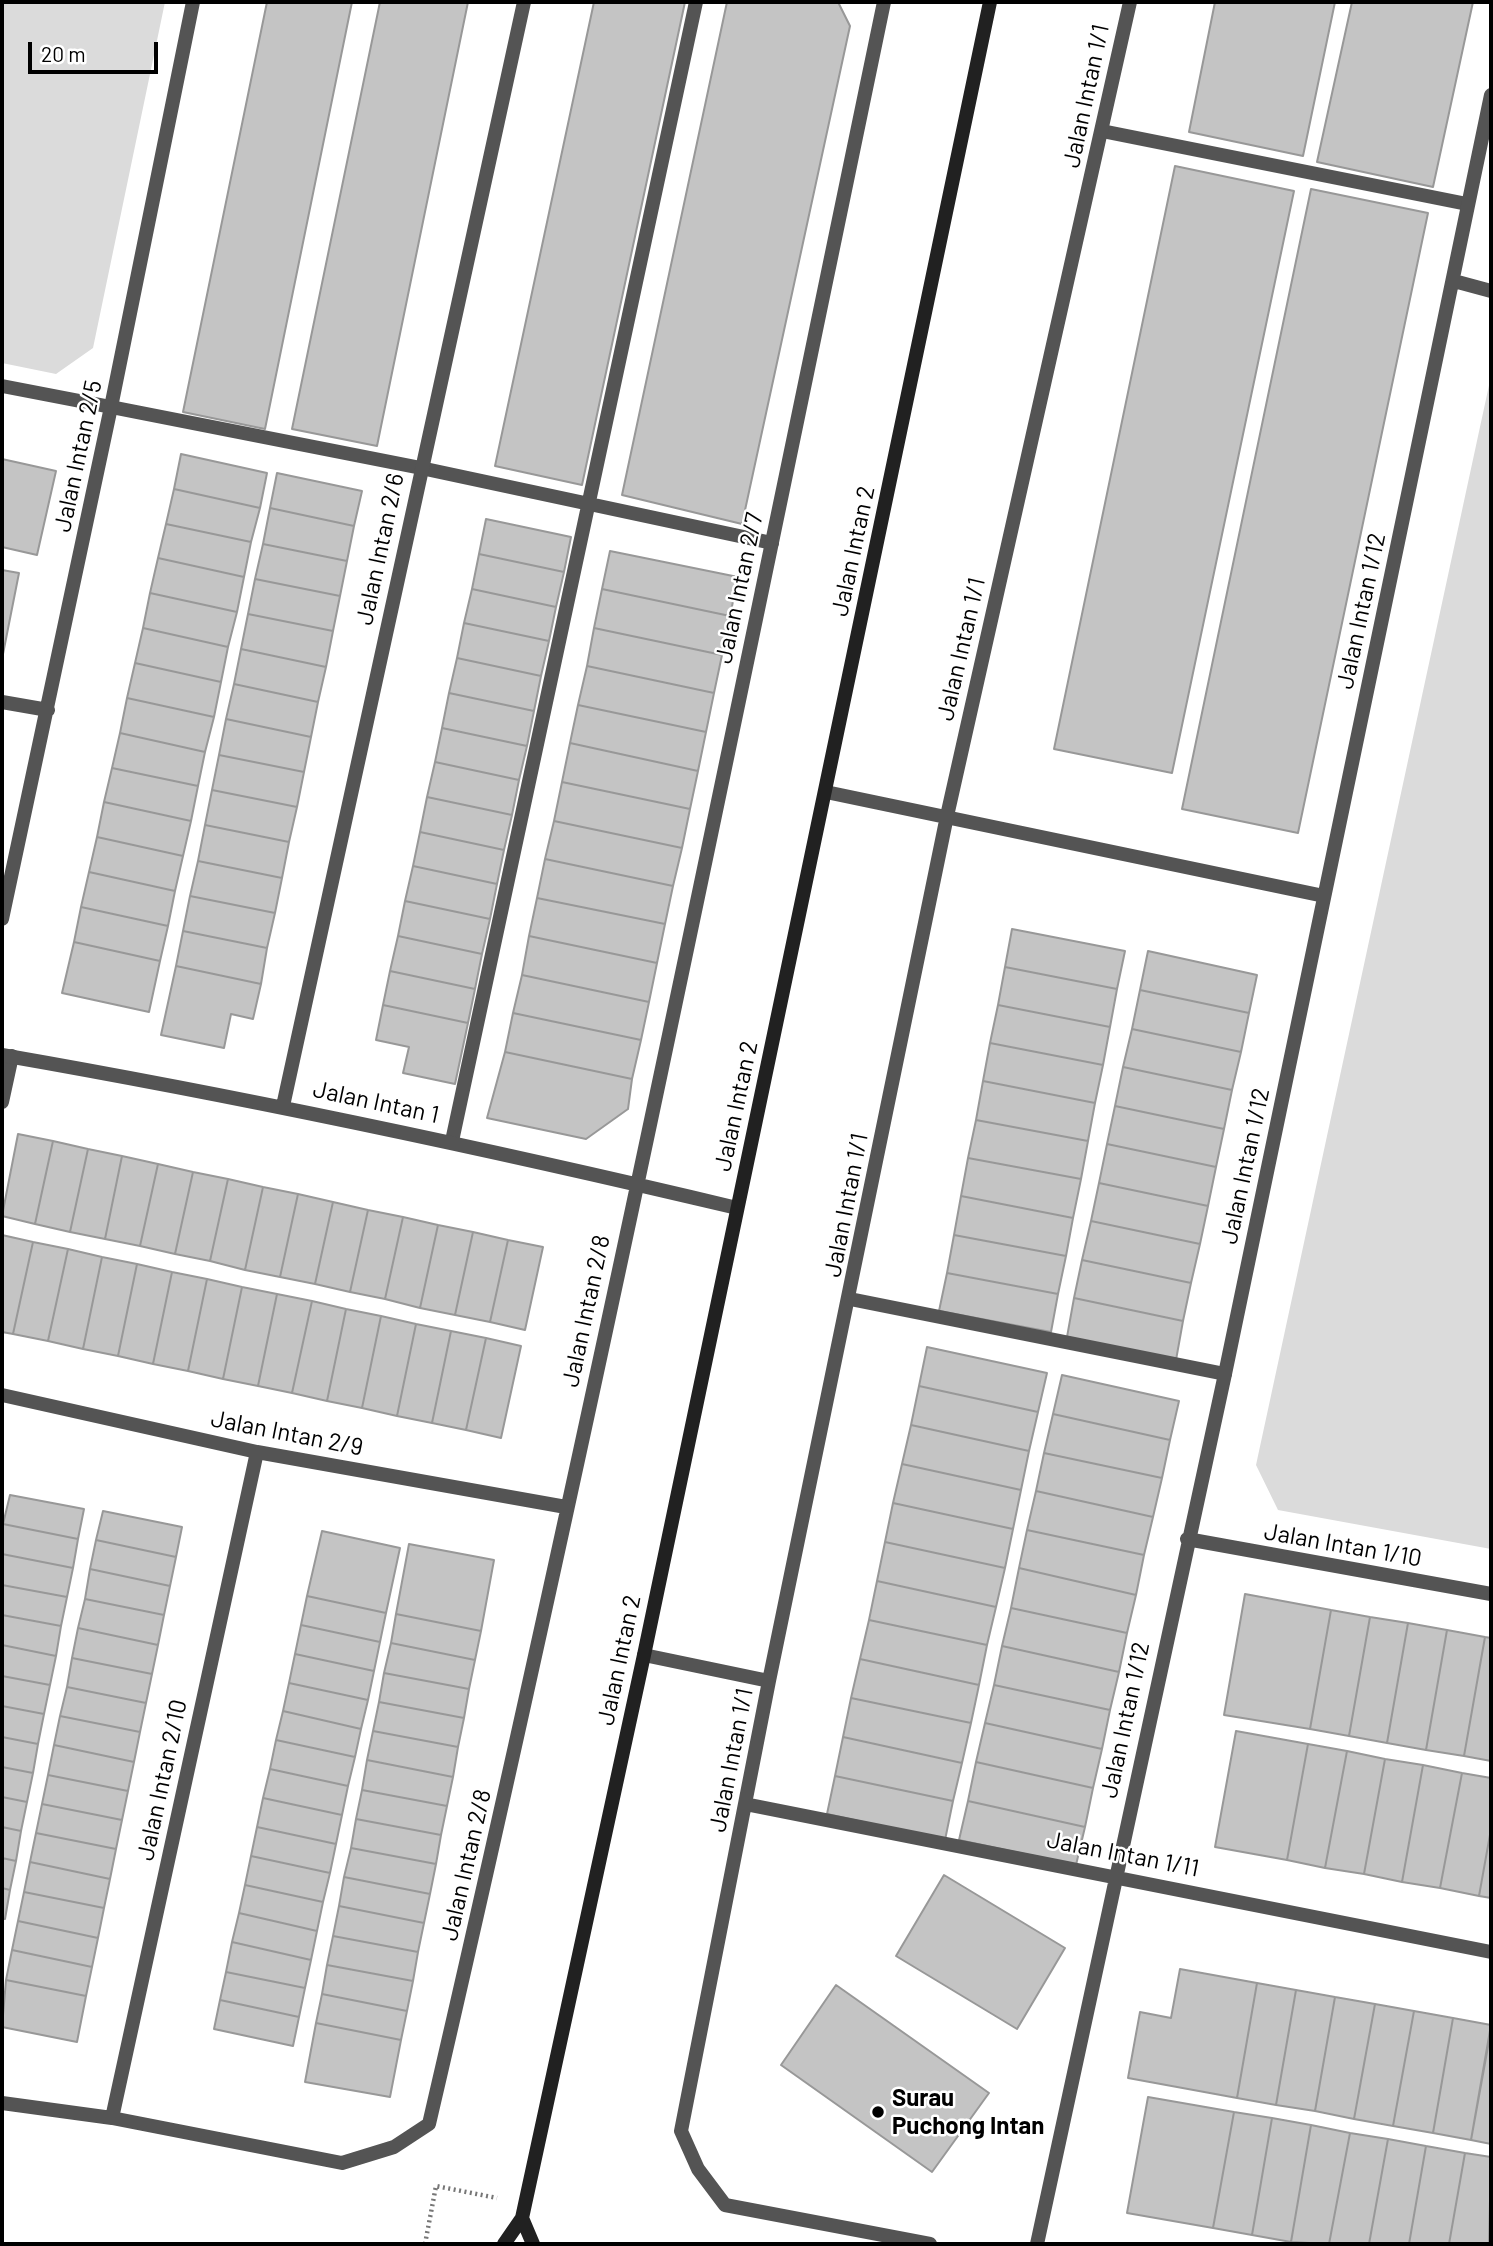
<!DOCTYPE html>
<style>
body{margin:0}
#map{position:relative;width:1493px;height:2246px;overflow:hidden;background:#fff;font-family:Barlow,sans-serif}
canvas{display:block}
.frame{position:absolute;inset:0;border:4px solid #000;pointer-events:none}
.scale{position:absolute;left:28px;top:42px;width:130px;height:32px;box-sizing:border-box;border:4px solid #000;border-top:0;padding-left:9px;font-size:21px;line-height:24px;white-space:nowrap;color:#000;-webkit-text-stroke:5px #fff;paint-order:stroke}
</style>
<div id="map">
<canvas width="1493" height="2246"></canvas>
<div class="frame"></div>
<div class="scale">20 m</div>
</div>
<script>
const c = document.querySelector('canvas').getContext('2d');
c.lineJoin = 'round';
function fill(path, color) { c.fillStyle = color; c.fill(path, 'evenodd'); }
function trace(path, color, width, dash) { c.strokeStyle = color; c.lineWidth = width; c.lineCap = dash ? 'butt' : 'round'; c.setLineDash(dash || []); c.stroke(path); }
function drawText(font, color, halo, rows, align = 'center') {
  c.font = font + ' Barlow,sans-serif'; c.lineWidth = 5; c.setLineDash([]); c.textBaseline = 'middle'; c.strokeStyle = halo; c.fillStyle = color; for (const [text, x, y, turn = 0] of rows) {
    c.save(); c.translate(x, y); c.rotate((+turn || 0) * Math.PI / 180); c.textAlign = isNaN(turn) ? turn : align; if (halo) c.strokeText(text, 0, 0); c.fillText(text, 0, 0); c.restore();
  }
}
fill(new Path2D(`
 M2 2H165L93 348 56 374 2 363Z
 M1491 376V1549L1278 1510 1256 1465Z`), '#dbdbdb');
const building = new Path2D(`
 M267 2H352L265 429 183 412Z
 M380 2H468L377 446 292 429Z
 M594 2H685L582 485 495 466Z
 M727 2H838L850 26 742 524 622 495Z
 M1215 2H1335L1303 156 1189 132Z
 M1352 2H1473L1433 187 1317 162Z
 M1175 166 1294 191 1172 773 1054 749Z
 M1311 189 1428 213 1298 833 1182 809Z
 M181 454 267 473 260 508 174 489Z
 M2 459 56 471 37 555 2 547Z
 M277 473 362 491 354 526 270 508Z
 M174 489 260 508 251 542 166 524Z
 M270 508 354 526 347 561 263 544Z
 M486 519 571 537 564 572 479 554Z
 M166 524 251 542 244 577 158 558Z
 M263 544 347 561 340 596 255 579Z
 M610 551 738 577 730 616 602 589Z
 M479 554 564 572 556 607 472 589Z
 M158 558 244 577 237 612 150 593Z
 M2 570 19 573 3 654H2Z
 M255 579 340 596 333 631 248 614Z
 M472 589 556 607 549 641 464 623Z
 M602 589 730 616 722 655 594 628Z
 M150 593 237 612 228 647 143 628Z
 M248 614 333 631 326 667 241 649Z
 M464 623 549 641 541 676 457 658Z
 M143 628 228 647 221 682 135 663Z
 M594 628 722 655 714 693 587 666Z
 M241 649 326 667 318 702 234 684Z
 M457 658 541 676 534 711 449 693Z
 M135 663 221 682 214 717 127 698Z
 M587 666 714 693 706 732 578 705Z
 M234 684 318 702 311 737 226 719Z
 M449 693 534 711 527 746 442 728Z
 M127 698 214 717 205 752 120 733Z
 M578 705 706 732 698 771 570 743Z
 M226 719 311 737 304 772 219 755Z
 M442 728 527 746 519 780 435 762Z
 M120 733 205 752 198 786 112 768Z
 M570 743 698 771 690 809 562 782Z
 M219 755 304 772 297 807 212 790Z
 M435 762 519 780 512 815 427 797Z
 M112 768 198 786 191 821 104 802Z
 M562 782 690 809 682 848 554 821Z
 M212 790 297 807 289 842 205 825Z
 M427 797 512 815 504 850 420 832Z
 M104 802 191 821 183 856 97 837Z
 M554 821 682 848 673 886 545 859Z
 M205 825 289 842 282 878 198 861Z
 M420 832 504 850 497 884 413 866Z
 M97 837 183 856 175 891 89 872Z
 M545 859 673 886 665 924 537 898Z
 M198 861 282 878 275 913 190 896Z
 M413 866 497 884 490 919 405 901Z
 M89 872 175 891 168 926 81 907Z
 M190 896 275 913 267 948 183 931Z
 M537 898 665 924 657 963 529 936Z
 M405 901 490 919 482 954 398 936Z
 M81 907 168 926 160 961 74 942Z
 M1012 929 1125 951 1117 989 1005 967Z
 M183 931 267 948 261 984 176 966Z
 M398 936 482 954 475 989 390 971Z
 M529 936 657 963 649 1002 522 975Z
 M74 942 160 961 149 1012 62 993Z
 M1148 951 1257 975 1249 1013 1140 990Z
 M176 966 261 984 253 1019 231 1014 224 1048 161 1035Z
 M1005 967 1117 989 1110 1027 998 1005Z
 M390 971 475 989 468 1023 383 1005Z
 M522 975 649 1002 641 1040 513 1013Z
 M1140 990 1249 1013 1241 1052 1132 1029Z
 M383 1005 468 1023 455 1084 403 1073 409 1047 376 1040Z
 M998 1005 1110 1027 1103 1065 990 1043Z
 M513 1013 641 1040 632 1079 505 1052Z
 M1132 1029 1241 1052 1232 1090 1123 1067Z
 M990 1043 1103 1065 1095 1103 983 1081Z
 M505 1052 632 1079 628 1109 586 1139 487 1118Z
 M1123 1067 1232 1090 1224 1129 1115 1106Z
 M983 1081 1095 1103 1088 1141 976 1120Z
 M1115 1106 1224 1129 1216 1167 1107 1144Z
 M976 1120 1088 1141 1081 1179 968 1158Z
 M18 1134 53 1141 35 1224 2 1216Z
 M53 1141 88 1149 70 1232 35 1224Z
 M1107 1144 1216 1167 1208 1206 1099 1183Z
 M88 1149 122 1156 105 1239 70 1232Z
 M122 1156 158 1164 140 1246 105 1239Z
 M968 1158 1081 1179 1073 1218 961 1196Z
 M158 1164 193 1172 175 1254 140 1246Z
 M193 1172 228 1179 210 1261 175 1254Z
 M228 1179 263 1187 245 1270 210 1261Z
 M1099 1183 1208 1206 1200 1244 1091 1221Z
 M263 1187 298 1194 280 1277 245 1270Z
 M298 1194 333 1202 315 1284 280 1277Z
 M961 1196 1073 1218 1066 1256 954 1235Z
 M333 1202 368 1210 350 1292 315 1284Z
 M368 1210 403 1217 385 1299 350 1292Z
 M403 1217 438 1225 420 1308 385 1299Z
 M1091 1221 1200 1244 1191 1283 1082 1260Z
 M438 1225 473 1232 455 1315 420 1308Z
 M473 1232 508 1240 490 1322 455 1315Z
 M2 1235 33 1242 13 1334 2 1332Z
 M954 1235 1066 1256 1058 1294 947 1273Z
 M508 1240 543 1247 525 1330 490 1322Z
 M33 1242 68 1249 48 1341 13 1334Z
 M68 1249 102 1257 83 1349 48 1341Z
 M102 1257 137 1264 118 1356 83 1349Z
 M1082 1260 1191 1283 1183 1321 1074 1298Z
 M137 1264 172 1272 153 1364 118 1356Z
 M172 1272 207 1279 188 1371 153 1364Z
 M947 1273 1058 1294 1051 1332 939 1311Z
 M207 1279 242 1287 223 1379 188 1371Z
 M242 1287 277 1294 258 1386 223 1379Z
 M277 1294 312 1301 292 1393 258 1386Z
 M1074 1298 1183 1321 1176 1360 1067 1337Z
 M312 1301 346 1309 327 1401 292 1393Z
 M346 1309 381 1316 362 1408 327 1401Z
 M381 1316 416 1324 397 1416 362 1408Z
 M416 1324 451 1331 432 1423 397 1416Z
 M451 1331 486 1338 466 1430 432 1423Z
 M486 1338 521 1346 501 1438 466 1430Z
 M927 1347 1047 1373 1038 1412 919 1386Z
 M1062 1375 1179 1401 1170 1440 1053 1414Z
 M919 1386 1038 1412 1029 1451 911 1425Z
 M1053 1414 1170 1440 1162 1478 1044 1453Z
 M911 1425 1029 1451 1021 1490 902 1464Z
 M1044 1453 1162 1478 1153 1517 1036 1491Z
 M902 1464 1021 1490 1013 1529 893 1503Z
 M1036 1491 1153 1517 1144 1555 1027 1530Z
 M10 1495 84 1509 78 1539 3 1524Z
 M893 1503 1013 1529 1005 1568 885 1542Z
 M103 1511 182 1527 176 1557 96 1540Z
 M3 1524 78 1539 73 1568 2 1554Z
 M1027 1530 1144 1555 1136 1595 1019 1568Z
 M322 1531 400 1548 386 1613 307 1596Z
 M96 1540 176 1557 170 1586 90 1569Z
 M885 1542 1005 1568 996 1607 877 1581Z
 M409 1544 494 1560 481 1631 396 1614Z
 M2 1554 73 1568 67 1597 2 1585Z
 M1019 1568 1136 1595 1127 1633 1011 1608Z
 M90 1569 170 1586 164 1615 85 1599Z
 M877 1581 996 1607 987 1645 869 1620Z
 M2 1585 67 1597 61 1626 2 1615Z
 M1245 1594 1331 1610 1310 1729 1224 1715Z
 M307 1596 386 1613 380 1642 301 1625Z
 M85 1599 164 1615 158 1645 78 1628Z
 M1011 1608 1127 1633 1119 1672 1002 1646Z
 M1331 1610 1370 1617 1349 1736 1310 1729Z
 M396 1614 481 1631 475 1660 391 1643Z
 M2 1615 61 1626 56 1656 2 1645Z
 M1370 1617 1408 1623 1387 1743 1349 1736Z
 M869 1620 987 1645 979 1685 860 1659Z
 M1408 1623 1447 1630 1426 1750 1387 1743Z
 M301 1625 380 1642 374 1671 295 1654Z
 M78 1628 158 1645 152 1674 72 1658Z
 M1447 1630 1485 1637 1464 1756 1426 1750Z
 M1485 1637 1491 1638V1761L1464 1756Z
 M391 1643 475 1660 469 1689 384 1673Z
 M2 1645 56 1656 50 1685 2 1676Z
 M1002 1646 1119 1672 1110 1710 994 1685Z
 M295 1654 374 1671 368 1700 289 1683Z
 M72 1658 152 1674 146 1703 67 1687Z
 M860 1659 979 1685 971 1723 851 1698Z
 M384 1673 469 1689 464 1718 379 1702Z
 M2 1676 50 1685 44 1714 2 1706Z
 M289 1683 368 1700 361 1729 283 1711Z
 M994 1685 1110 1710 1102 1749 985 1723Z
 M67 1687 146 1703 140 1732 60 1716Z
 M851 1698 971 1723 962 1763 843 1737Z
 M379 1702 464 1718 458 1747 373 1731Z
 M2 1706 44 1714 38 1744 2 1737Z
 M283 1711 361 1729 355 1757 276 1740Z
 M60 1716 140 1732 134 1762 54 1745Z
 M985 1723 1102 1749 1093 1788 976 1762Z
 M373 1731 458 1747 453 1777 367 1760Z
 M1236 1731 1308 1744 1287 1860 1215 1847Z
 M2 1737 38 1744 33 1773 2 1767Z
 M843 1737 962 1763 953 1801 835 1776Z
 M276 1740 355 1757 348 1786 270 1769Z
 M1308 1744 1347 1751 1325 1868 1287 1860Z
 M54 1745 134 1762 128 1791 48 1775Z
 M1347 1751 1385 1759 1364 1874 1325 1868Z
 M1385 1759 1423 1765 1402 1882 1364 1874Z
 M367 1760 453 1777 447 1806 362 1790Z
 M976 1762 1093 1788 1085 1827 968 1801Z
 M1423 1765 1462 1773 1440 1888 1402 1882Z
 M2 1767 33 1773 27 1802 2 1797Z
 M270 1769 348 1786 342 1815 263 1798Z
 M1462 1773 1491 1778V1829L1479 1896 1440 1888Z
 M48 1775 128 1791 122 1820 42 1804Z
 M835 1776 953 1801 945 1840 827 1814Z
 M362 1790 447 1806 441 1835 356 1819Z
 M2 1797 27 1802 21 1831 2 1827Z
 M263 1798 342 1815 336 1844 257 1827Z
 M968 1801 1085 1827 1076 1865 959 1840Z
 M42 1804 122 1820 116 1849 36 1833Z
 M356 1819 441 1835 436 1864 351 1848Z
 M2 1827 21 1831 16 1861 2 1858Z
 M257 1827 336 1844 330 1873 251 1856Z
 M1491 1829V1898L1479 1896Z
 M36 1833 116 1849 110 1879 30 1862Z
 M351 1848 436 1864 430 1894 344 1877Z
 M251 1856 330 1873 323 1902 245 1885Z
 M2 1858 16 1861 10 1890 2 1888Z
 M30 1862 110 1879 104 1908 24 1892Z
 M944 1875 1065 1948 1017 2029 896 1956Z
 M344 1877 430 1894 424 1923 339 1906Z
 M245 1885 323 1902 317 1931 239 1913Z
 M2 1888 10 1890 5 1919H2Z
 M24 1892 104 1908 98 1938 18 1921Z
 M339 1906 424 1923 418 1952 333 1936Z
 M239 1913 317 1931 311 1960 232 1942Z
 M18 1921 98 1938 92 1967 12 1950Z
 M333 1936 418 1952 413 1981 327 1965Z
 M232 1942 311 1960 305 1988 226 1972Z
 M12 1950 92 1967 86 1996 6 1980Z
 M327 1965 413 1981 407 2011 322 1994Z
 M1180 1969 1257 1983 1237 2098 1128 2078 1140 2012 1171 2018Z
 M226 1972 305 1988 299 2017 220 2000Z
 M6 1980 86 1996 77 2042 2 2027Z
 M1257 1983 1296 1990 1276 2105 1237 2098Z
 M836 1985 989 2093 932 2172 781 2065Z
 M1296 1990 1335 1997 1315 2111 1276 2105Z
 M322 1994 407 2011 401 2040 316 2023Z
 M1335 1997 1375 2004 1354 2119 1315 2111Z
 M220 2000 299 2017 293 2046 214 2029Z
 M1375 2004 1414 2011 1393 2126 1354 2119Z
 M1414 2011 1453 2018 1433 2133 1393 2126Z
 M1453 2018 1491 2025 1471 2140 1433 2133Z
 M316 2023 401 2040 390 2097 305 2082Z
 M1491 2030V2144L1471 2140Z
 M1148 2097 1234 2112 1213 2228 1127 2213Z
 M1234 2112 1272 2118 1252 2235 1213 2228Z
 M1272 2118 1311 2125 1291 2242 1252 2235Z
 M1311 2125 1350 2133 1329 2244 1291 2242Z
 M1350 2133 1388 2139 1369 2244H1329Z
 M1388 2139 1426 2146 1409 2244H1369Z
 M1426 2146 1465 2153 1449 2244H1409Z
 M1465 2153 1491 2157 1489 2244H1449Z`);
fill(building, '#c4c4c4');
trace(building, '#989898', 2);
trace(new Path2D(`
 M425 2244 436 2186 497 2198`), '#767676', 4.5, [2, 3.5]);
trace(new Path2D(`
 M1102 131 1467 204
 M111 407 421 468 772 543
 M2 1102 12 1056
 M452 1141 696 2
 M850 1299 1225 1374`), '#545454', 14);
trace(new Path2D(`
 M1454 281 1491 291
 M2 386 111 407
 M2 702 48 710
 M826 792 1324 896
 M2 919 111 407 193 2
 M2 1055C249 1098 493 1150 737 1208
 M283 1106 524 2
 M2 1395 257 1452 566 1507
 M1187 1539 1491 1594
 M644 1655 769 1681
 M745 1804 1491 1952
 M2 2103 112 2118 342 2163 394 2147 429 2124C593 1419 737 710 884 2
 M112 2118 257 1452
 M930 2244 725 2205 698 2169 681 2131 769 1681 947 816 1130 2
 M1037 2244 1225 1374 1491 95`), '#545454', 14);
trace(new Path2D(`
 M522 2218 533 2244
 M504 2244 522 2218 644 1655 990 2`), '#212121', 14);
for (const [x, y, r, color] of [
 [878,2112,7,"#000"]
]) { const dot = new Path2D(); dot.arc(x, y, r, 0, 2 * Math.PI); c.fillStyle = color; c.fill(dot); trace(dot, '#fff', 2.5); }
drawText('24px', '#000', '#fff', [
 ["Jalan Intan 1/1",1086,96,-78],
 ["Jalan Intan 2/5",78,456,-78],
 ["Jalan Intan 2/6",380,549,-78],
 ["Jalan Intan 2",853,551,-78],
 ["Jalan Intan 2/7",739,588,-78],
 ["Jalan Intan 1/12",1361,611,-78],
 ["Jalan Intan 1/1",961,649,-77],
 ["Jalan Intan 1",376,1102,12],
 ["Jalan Intan 2",736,1106,-78],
 ["Jalan Intan 1/12",1245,1166,-78],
 ["Jalan Intan 1/1",846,1205,-79],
 ["Jalan Intan 2/8",586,1311,-78],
 ["Jalan Intan 2/9",287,1433,11],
 ["Jalan Intan 1/10",1343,1545,10],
 ["Jalan Intan 2",619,1660,-78],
 ["Jalan Intan 1/12",1125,1720,-78],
 ["Jalan Intan 1/1",731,1760,-79],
 ["Jalan Intan 2/10",162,1780,-78],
 ["Jalan Intan 1/11",1123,1854,11],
 ["Jalan Intan 2/8",466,1865,-77]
]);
drawText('bold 24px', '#000', '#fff', [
 ["Surau",892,2098],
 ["Puchong Intan",892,2126]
], 'left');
</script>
